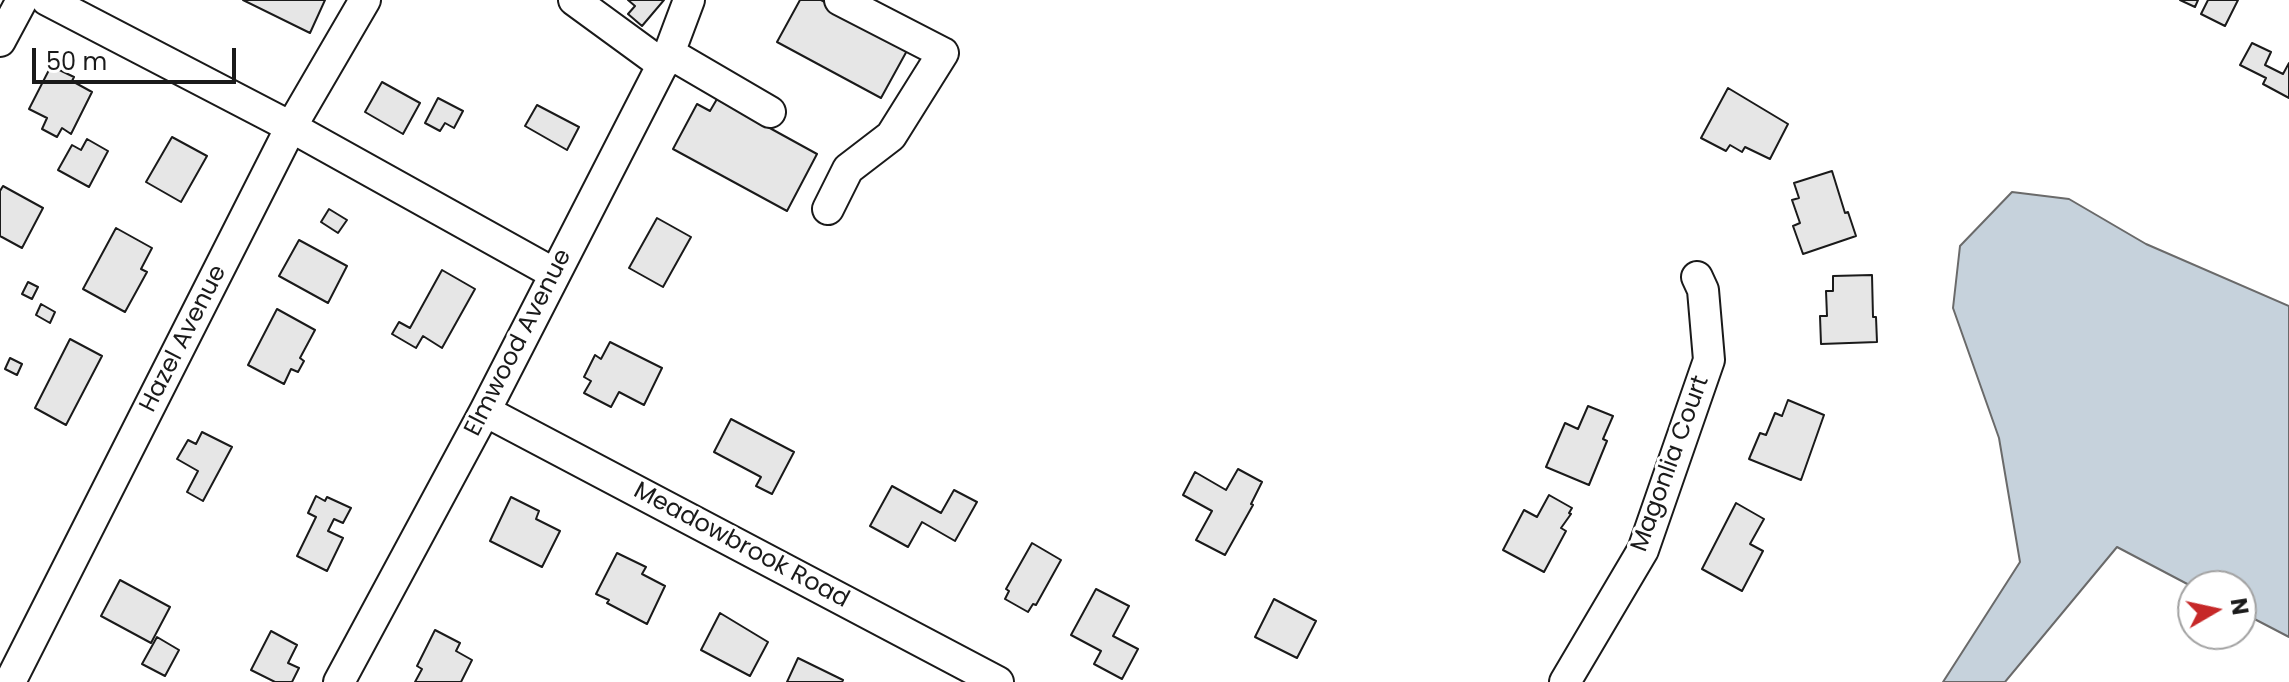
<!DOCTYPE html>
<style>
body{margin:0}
#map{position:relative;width:2289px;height:682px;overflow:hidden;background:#fff;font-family:Poppins,sans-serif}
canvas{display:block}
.north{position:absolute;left:2177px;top:570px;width:80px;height:80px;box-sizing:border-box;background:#fff;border:2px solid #a3a3a3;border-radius:50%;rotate:81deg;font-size:22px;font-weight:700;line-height:32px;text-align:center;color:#1a1a1a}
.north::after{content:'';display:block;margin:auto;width:28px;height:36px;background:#c62828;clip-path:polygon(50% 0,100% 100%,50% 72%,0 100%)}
.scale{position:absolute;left:32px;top:48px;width:204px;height:36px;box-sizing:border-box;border:4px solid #1a1a1a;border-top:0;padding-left:10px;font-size:24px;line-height:28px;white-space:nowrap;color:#1a1a1a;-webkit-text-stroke:6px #fff;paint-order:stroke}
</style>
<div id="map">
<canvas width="2289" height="682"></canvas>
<div class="north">N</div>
<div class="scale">50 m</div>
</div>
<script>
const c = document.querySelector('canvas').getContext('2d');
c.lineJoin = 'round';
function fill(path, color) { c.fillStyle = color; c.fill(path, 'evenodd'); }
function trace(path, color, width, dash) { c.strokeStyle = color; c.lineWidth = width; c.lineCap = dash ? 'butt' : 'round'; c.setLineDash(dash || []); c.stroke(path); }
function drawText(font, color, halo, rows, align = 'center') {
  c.font = font + ' Poppins,sans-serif'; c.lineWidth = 6; c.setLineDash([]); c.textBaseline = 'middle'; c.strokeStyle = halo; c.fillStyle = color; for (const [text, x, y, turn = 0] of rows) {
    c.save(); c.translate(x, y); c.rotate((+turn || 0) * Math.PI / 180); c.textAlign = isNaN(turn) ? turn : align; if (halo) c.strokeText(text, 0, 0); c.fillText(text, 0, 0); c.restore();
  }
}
const water = new Path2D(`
 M2012 192 2069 199 2146 244 2289 306V637L2241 612V586L2193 587 2117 547 2005 682H1943L2020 562 1999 438 1953 308 1960 246Z`);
fill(water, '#c6d2dc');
trace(water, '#6a6a6a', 2);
const building = new Path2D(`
 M243 0H325L310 33Z
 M628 0H664L642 26 628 14 635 6Z
 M800 0H821L909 47 881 98 777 42Z
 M2180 0H2198L2195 7Z
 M2208 0H2238L2225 26 2201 14Z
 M2252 43 2271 52 2265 65 2283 74 2289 63V98L2263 84 2266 78 2240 65Z
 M51 66 74 77 72 81 92 92 71 134 62 128 57 137 42 129 47 118 29 109Z
 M382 82 420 103 403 134 365 112Z
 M1728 88 1788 124 1770 159 1745 147 1742 152 1730 145 1726 151 1701 138Z
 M438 98 463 111 454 128 445 123 440 131 425 123Z
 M717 99 817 154 787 211 673 149 697 104 710 111Z
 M537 105 579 127 567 150 525 126Z
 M172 137 207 156 181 202 146 182Z
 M87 139 108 151 89 187 58 170 72 145 81 150Z
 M1832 171 1845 213 1848 212 1856 236 1803 254 1793 226 1800 223 1792 200 1799 198 1794 183Z
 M3 186 43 208 22 248 0 236V191Z
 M329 209 347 220 338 233 321 222Z
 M657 218 691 237 663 287 629 268Z
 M116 228 152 248 141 269 147 272 125 312 83 289Z
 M299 240 347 266 328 303 279 276Z
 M442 270 475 289 442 348 423 336 416 348 392 334 399 322 410 328Z
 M1872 275 1873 317H1876L1877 342 1821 344 1820 316H1827L1826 291H1833V276Z
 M28 282 38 287 32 299 22 294Z
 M41 304 55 312 50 323 36 315Z
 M277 309 315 330 300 358 304 361 298 372 291 369 284 384 248 365Z
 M70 339 102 356 66 425 35 408Z
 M610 342 662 368 644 405 619 392 611 407 584 393 591 381 584 377 595 355 601 359Z
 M10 358 22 364 17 375 5 369Z
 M1788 400 1824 415 1801 480 1749 459 1760 433 1766 435 1775 413 1782 416Z
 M1588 406 1613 416 1603 439 1607 441 1589 485 1546 467 1565 423 1578 429Z
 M731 419 794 452 772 494 756 486 761 477 714 452Z
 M202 432 232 447 203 501 187 492 198 471 177 459 188 440 196 444Z
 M1238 469 1262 482 1251 504 1253 505 1225 555 1196 540 1212 511 1183 495 1195 472 1226 490Z
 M892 486 941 513 954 490 977 502 955 541 922 522 908 547 870 526Z
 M1549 495 1572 508 1569 513 1571 514 1561 528 1566 531 1544 572 1503 550 1524 510 1537 517Z
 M316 496 325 501 327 497 351 508 343 523 334 519 328 531 343 538 327 571 297 556 316 517 308 513Z
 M511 497 539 511 536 519 560 531 542 567 490 541Z
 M1736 503 1764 519 1750 544 1763 551 1742 591 1702 569Z
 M1032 543 1061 560 1036 605 1033 604 1028 612 1005 599 1009 591 1006 589Z
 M617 553 646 567 642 574 665 586 647 624 607 603 609 600 596 594Z
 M120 580 170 607 151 643 101 616Z
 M1096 589 1129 606 1113 636 1138 649 1122 679 1094 664 1101 651 1071 635Z
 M1274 599 1316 621 1297 658 1255 637Z
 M720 613 768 642 750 676 701 650Z
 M435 630 460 643 456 651 472 660 461 682H415L422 669 417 666Z
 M271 631 297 645 288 663 299 668 292 682H275L251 670Z
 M157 637 179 650 165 676 142 664Z
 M798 658 843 680 842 682H787Z`);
fill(building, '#e6e6e6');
trace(building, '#1a1a1a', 2);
const minor = new Path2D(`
 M47 0 291 127 555 274
 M574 0 663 65
 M0 41 22 0
 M669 53 770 112
 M828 209 848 169 891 136 943 53 840 0
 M485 411 998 682
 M10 682 291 127 365 0
 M339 682 485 411 671 48 689 0
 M1565 682 1643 550 1709 360 1703 290 1697 277`);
trace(minor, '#1a1a1a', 34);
trace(minor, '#fff', 30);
drawText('24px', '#1a1a1a', '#fff', [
 ["Hazel Avenue",184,339,-63],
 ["Elmwood Avenue",519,343,-63],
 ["Magonlia Court",1671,464,-70],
 ["Meadowbrook Road",741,546,28]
]);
</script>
